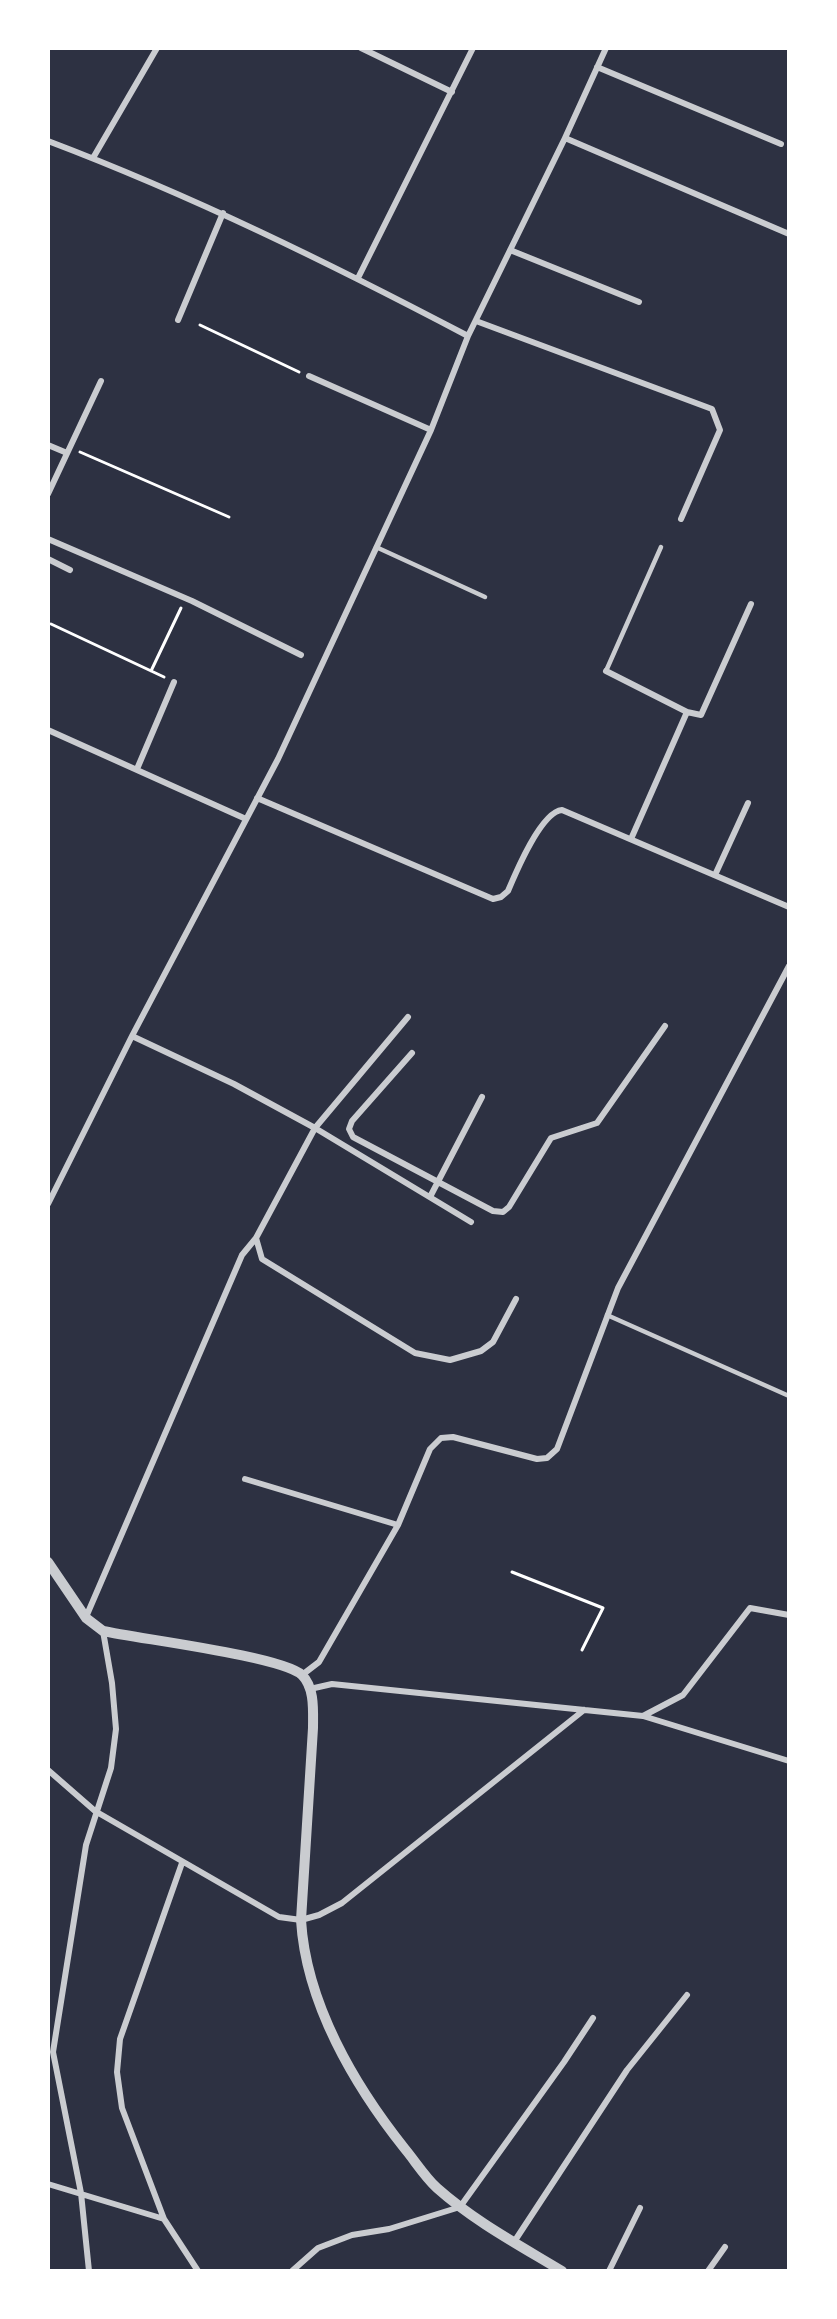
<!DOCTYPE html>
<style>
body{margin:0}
#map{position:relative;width:837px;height:2319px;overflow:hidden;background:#2d3142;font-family:"Space Grotesk",sans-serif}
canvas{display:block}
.frame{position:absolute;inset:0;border:50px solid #fff;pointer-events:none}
</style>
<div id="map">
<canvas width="837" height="2319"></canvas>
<div class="frame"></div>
</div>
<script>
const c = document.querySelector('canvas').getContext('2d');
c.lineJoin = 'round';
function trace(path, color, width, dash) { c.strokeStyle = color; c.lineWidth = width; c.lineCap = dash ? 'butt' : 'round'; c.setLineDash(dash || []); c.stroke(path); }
trace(new Path2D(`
 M200 325 299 372
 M80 452 229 517
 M51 624 164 677
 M151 671 181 608
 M512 1572 603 1608 582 1650`), '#fff', 3);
trace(new Path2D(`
 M376 547 485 597
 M606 671 661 547
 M607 1315 789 1396`), '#caccd0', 4.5);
trace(new Path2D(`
 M361 48 452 92
 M597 67 781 144
 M565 138 789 234
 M48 141C193 196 331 264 468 336
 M93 158 157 48
 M510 250 639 302
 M358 278 473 48
 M178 320 223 213
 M476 321 712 409 720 430 681 519
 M309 376 431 430
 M48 445 67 453
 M48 494 101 381
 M48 539 192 601 301 655
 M48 559 70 570
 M606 671 687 712 701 715 751 604
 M48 730 246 819
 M137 769 174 682
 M257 798 493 899 501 897 508 891C516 872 541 812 562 810L789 907
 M631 839 687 712
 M715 875 748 803
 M408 1017 315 1128 256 1238 262 1259 415 1353 450 1360 481 1351 493 1342 516 1299
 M132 1036 234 1084 315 1128 471 1222
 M412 1053 352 1121 349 1129 353 1137 493 1211 503 1212 509 1207 551 1138 597 1123 665 1026
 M430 1197 482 1097
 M48 1204 132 1036 278 759 431 430 468 336 565 138 606 48
 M245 1479 398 1525
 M86 1617 242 1255 256 1238
 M302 1675 319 1662 398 1525 430 1449 441 1438 453 1437 537 1459 547 1458 557 1449 618 1288 789 966
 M310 1689 332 1684 643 1716 683 1695 750 1608 789 1615
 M643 1716 789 1761
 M48 1770 95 1811 279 1917 301 1920 319 1915 342 1903 584 1710
 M48 2184 164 2219 198 2271
 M164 2219 122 2108 117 2072 120 2039 182 1863
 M514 2242 627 2070 687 1995
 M89 2271 81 2193 53 2052 86 1845 111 1768 116 1729 112 1683 103 1631
 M292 2271 318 2248 352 2235 389 2229 460 2207 564 2062 593 2018
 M609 2271 640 2208
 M708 2271 725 2247`), '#caccd0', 6);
trace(new Path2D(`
 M48 1562 86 1618 103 1631C139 1639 281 1656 302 1675 315 1688 313 1711 313 1728L301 1920C306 2003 354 2085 405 2149 415 2161 425 2177 437 2188 474 2221 519 2245 562 2271`), '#caccd0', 10);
</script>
